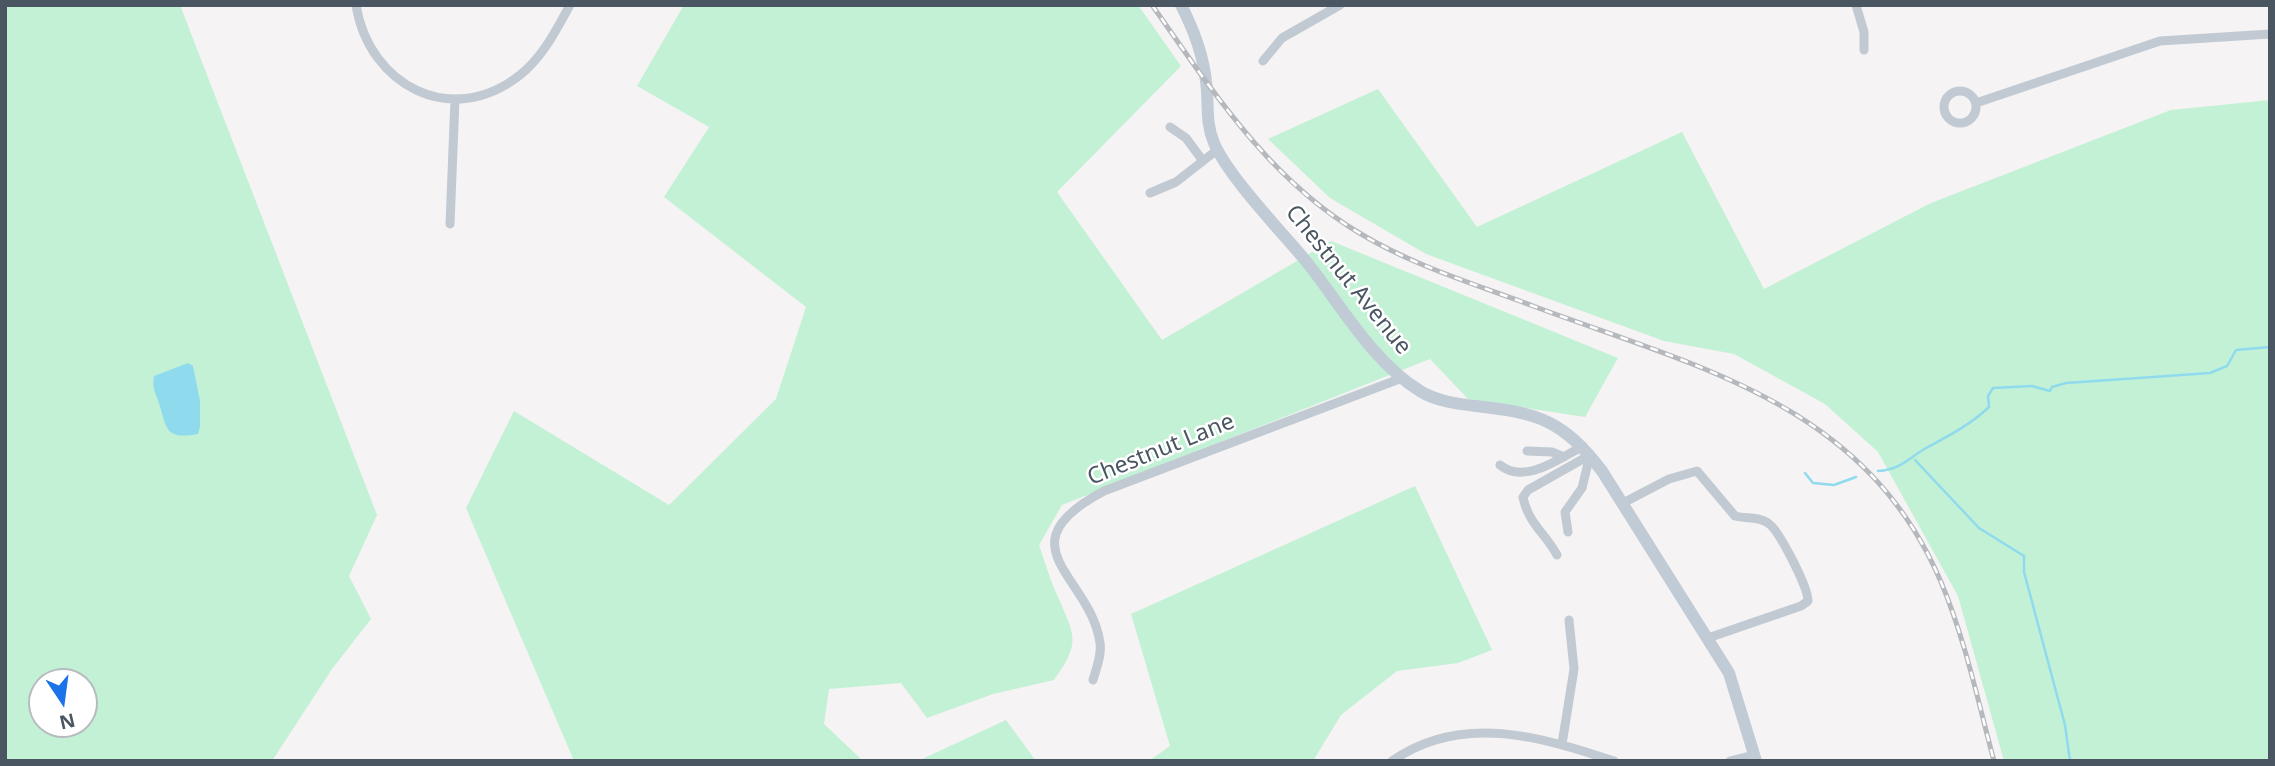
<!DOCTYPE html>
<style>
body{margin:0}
#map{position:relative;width:2275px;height:766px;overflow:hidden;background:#f5f3f3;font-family:"Noto Sans",sans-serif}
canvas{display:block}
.frame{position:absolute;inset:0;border:7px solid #4a5661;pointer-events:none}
.north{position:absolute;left:28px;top:668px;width:70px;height:70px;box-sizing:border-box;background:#fff;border:2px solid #b7bbc0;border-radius:50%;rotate:167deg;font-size:19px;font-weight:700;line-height:28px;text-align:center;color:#4a5661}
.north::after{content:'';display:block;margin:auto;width:24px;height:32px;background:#1a73e8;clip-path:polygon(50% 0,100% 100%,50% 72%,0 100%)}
</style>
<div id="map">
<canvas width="2275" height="766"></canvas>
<div class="frame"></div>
<div class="north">N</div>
</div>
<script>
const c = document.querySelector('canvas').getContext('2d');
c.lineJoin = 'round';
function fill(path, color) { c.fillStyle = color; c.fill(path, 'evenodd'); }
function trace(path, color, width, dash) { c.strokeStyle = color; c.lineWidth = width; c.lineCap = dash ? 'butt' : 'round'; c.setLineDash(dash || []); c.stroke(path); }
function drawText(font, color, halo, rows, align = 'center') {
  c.font = font + ' "Noto Sans",sans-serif'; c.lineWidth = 5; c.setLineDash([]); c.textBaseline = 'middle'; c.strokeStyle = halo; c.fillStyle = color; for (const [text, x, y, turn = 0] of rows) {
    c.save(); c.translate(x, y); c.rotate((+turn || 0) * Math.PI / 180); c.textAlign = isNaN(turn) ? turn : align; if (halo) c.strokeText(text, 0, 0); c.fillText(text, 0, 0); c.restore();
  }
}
fill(new Path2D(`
 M5 5H180L377 515 349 576 371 619 332 669 272 761H5ZM42 682H84V724H42Z
 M684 5H1138L1181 66 1057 192 1162 340 1331 241 1618 358 1585 417 1468 399 1430 359 1062 505 1039 545C1045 562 1050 580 1058 597 1075 637 1081 642 1054 680L993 694 927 718 901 683 829 689 824 724 863 761H574L466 508 514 411 669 505 776 399 806 307 664 197 709 127 637 86Z
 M1378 89 1477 227 1682 132 1764 289 1931 203 2171 110 2270 100V761H2004L1958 596 1878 452 1825 404 1734 354 1664 341 1426 254 1330 198 1268 139Z
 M1415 486 1492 650 1458 663 1397 671 1341 715 1313 761H1149L1170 746 1131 614Z
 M1006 720 1036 761H918Z`), '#c3f1d5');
fill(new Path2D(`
 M188 363 193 366 200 401V427L198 434C165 440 167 429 159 403 155 392 152 388 154 376Z`), '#90daee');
trace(new Path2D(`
 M1915 460 1979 528 2024 556V572L2065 725 2070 761
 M1878 471C1903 469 1909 457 1928 447 1950 435 1970 425 1989 407L1988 396 1993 388 2032 386 2050 391 2052 387 2066 383 2210 373 2227 366 2236 350 2270 347
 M1805 473 1813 483 1834 485 1856 477`), '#90daee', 2.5);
trace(new Path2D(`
 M356 5C369 86 452 129 520 75 543 57 556 30 570 5
 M1856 5 1864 32V50
 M1263 61 1282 38 1340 5
 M1944 107a16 16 0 1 1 32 0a16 16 0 1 1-32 0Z
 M1976 103 2160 41 2270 34
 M1170 127 1186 138 1203 161
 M1150 193 1176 182 1217 150
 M450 224 455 99
 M1527 451 1552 452 1564 457
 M1500 465C1524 485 1559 459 1583 446
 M1623 503 1669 479 1697 471 1735 516C1746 519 1758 516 1768 523 1779 530 1808 587 1808 601L1801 606 1708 638
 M1568 532 1565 512 1582 488 1590 455
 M1557 555C1545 533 1528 523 1523 497L1528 490 1590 455
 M1093 680C1096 669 1102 655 1100 643 1091 576 1000 546 1104 491L1402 378
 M1562 744 1574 669 1569 620
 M1392 761C1462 712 1541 737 1614 761
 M1730 761 1754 755`), '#c1cad2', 9);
trace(new Path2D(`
 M1181 5C1193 28 1203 55 1206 81 1209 102 1205 122 1214 143 1228 176 1280 230 1305 260 1340 303 1372 362 1420 391 1436 401 1457 404 1476 406 1538 413 1563 420 1602 471L1729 673 1756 761`), '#c1cbd6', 12);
const rail = new Path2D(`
 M1152 5C1212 90 1269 180 1361 234 1414 266 1475 284 1533 306 1697 367 1865 403 1941 582 1965 639 1978 701 1994 761`);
trace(rail, '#b5b8bd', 5);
trace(rail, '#fff', 2.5, [8]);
drawText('23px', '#4a5661', '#fff', [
 ["Chestnut Avenue",1348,280,51],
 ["Chestnut Lane",1161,450,-22]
]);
</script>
